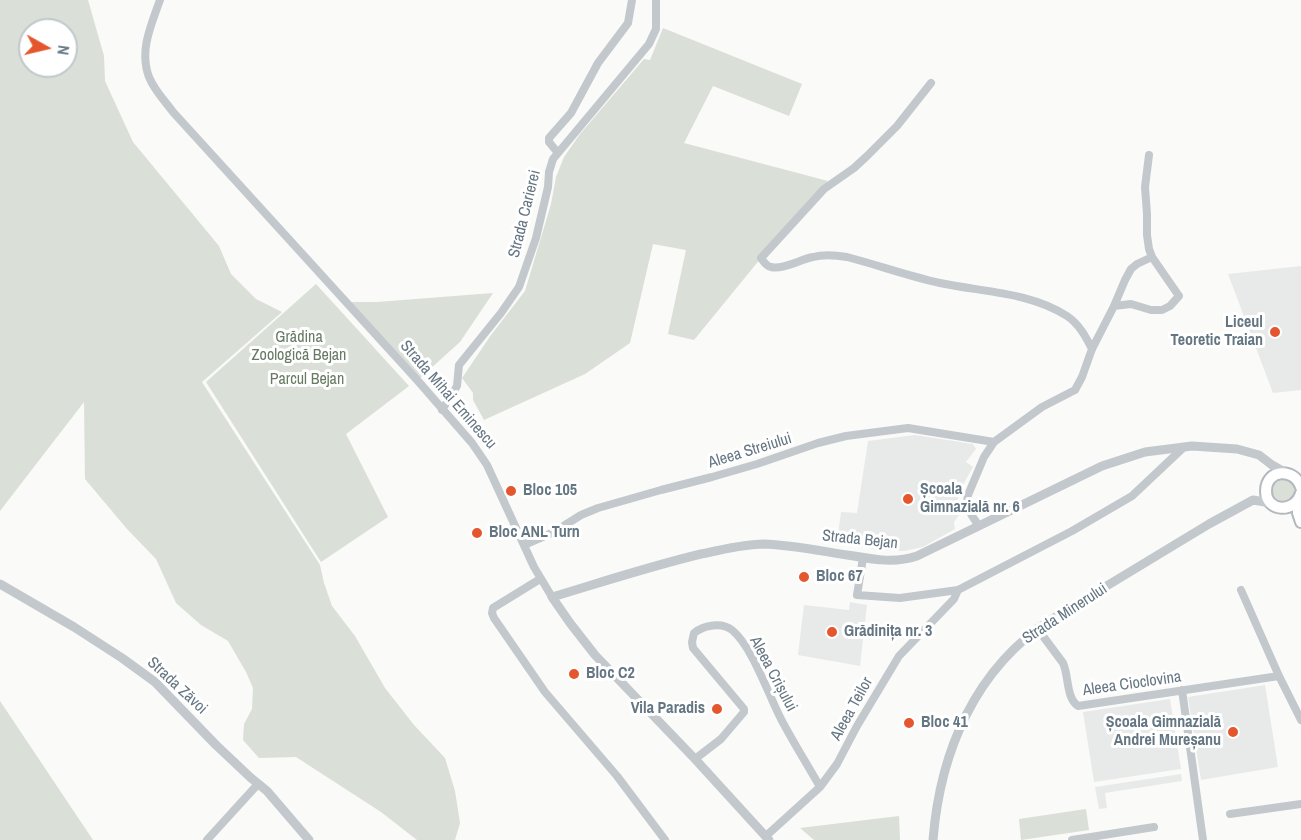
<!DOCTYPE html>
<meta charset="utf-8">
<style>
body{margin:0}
#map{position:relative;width:1301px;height:840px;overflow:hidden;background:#fafaf8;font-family:"Archivo Narrow",sans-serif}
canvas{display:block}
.north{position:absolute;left:18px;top:18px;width:60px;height:60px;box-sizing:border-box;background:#fff;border:2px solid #c1c8cd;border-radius:50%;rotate:98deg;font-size:16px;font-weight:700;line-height:24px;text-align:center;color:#657683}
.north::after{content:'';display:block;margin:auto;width:21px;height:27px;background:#e4572e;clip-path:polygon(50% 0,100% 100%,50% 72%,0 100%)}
</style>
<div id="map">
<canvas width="1301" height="840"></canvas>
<div class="north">N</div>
</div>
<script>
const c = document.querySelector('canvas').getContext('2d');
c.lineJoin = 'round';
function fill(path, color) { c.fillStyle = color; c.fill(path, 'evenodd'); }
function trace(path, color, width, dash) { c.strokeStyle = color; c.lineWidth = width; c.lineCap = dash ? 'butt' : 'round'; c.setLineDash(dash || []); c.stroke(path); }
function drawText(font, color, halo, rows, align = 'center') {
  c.font = font + ' "Archivo Narrow",sans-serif'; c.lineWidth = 6; c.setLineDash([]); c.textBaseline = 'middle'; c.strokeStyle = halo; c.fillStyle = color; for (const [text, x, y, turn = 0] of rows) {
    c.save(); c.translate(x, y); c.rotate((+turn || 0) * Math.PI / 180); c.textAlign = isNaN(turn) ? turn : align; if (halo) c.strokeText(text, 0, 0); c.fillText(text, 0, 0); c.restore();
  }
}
fill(new Path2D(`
 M1301 266V390L1273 393 1228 274Z
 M915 435 973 444 976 449 966 462 973 467 959 492 957 505 959 515 954 522 955 529 923 547 904 551 878 550 837 542 841 512 857 513 868 441Z
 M850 602 867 605 860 666 798 655 804 605 849 610Z
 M1265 685 1278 767 1201 780 1188 697Z
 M1170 699 1181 769 1094 782 1083 712Z
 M1181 774 1182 781 1105 793 1107 808 1099 809 1095 787Z`), '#e8e9e9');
fill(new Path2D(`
 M0 0H88L104 56 105 81 133 142 219 246 231 274 256 299 282 312 202 382 320 565 324 583 332 606 355 636 385 688 414 725 445 758 455 791 460 823 455 840H417L381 812 296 757 259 758 243 740 244 724 252 709 253 688 246 672 228 641 201 625 176 603 156 559 127 529 85 479 84 402 0 511ZM30 30H66V66H30Z
 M663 28 802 84 789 116 713 86 684 143 828 181 761 258 694 340 668 334 686 250 653 244 630 343 585 374 484 420 473 400V393L462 378 491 335 525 291 551 204 556 177 564 157 580 134 644 59 650 60Z
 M316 284 409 386 346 434 388 517 321 562 206 382Z
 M493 293 460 342 420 378 350 302H377Z
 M1272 491a12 12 0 1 1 24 0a12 12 0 1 1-24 0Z
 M0 701 93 840H0Z
 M1086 809 1089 830 1021 840 1019 819Z
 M899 816 900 840H814L800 828Z`), '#dadfd7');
const secondary = new Path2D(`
 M1301 487C1294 467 1266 469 1266 491 1266 512 1295 514 1301 493
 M1298 501V513L1301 522`);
trace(secondary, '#b3babf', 14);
trace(new Path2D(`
 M160 0C151 25 139 51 149 77 154 90 165 101 173 112L418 381 472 443 487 465 534 567 552 597
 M931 83 897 126 867 156 854 168 824 189 761 258C764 262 766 266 771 267 783 270 801 259 813 257 824 254 835 255 847 257 878 265 908 276 940 283 982 292 1030 292 1067 316 1079 324 1086 337 1092 349
 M558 153 549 142V138L571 113 598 63 628 23 632 0
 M1114 306 1131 304 1151 310H1162L1170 306 1179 296 1152 257
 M442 410 457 386 459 365 501 313 519 287 536 238 548 187 549 172 553 159 649 44 656 29V0
 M994 442 1042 407 1075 390 1082 377 1092 349 1114 306 1125 280 1131 269 1137 264 1152 257 1149 249 1147 235V214L1145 187 1149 155
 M524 545 554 532 581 515 598 508 661 490 712 477 757 464 818 443 846 436 908 428 994 442 984 457 968 495C965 508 972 516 979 526
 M863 558 857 595 900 598 958 590 1072 531 1132 496 1184 447
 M540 579 493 608 492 613 494 618 545 692 617 776 665 840
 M1241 590 1279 676 1301 720
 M1037 628 1063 663C1069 676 1066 698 1078 706L1279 676
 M1182 690 1203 840
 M695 759 721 739 744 712V709L693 648 692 642 694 633C704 625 722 622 732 630 752 646 769 696 781 719 793 742 807 764 820 787
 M1230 814 1301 804
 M766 836 820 787 837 764 857 726 899 656 954 599 958 590
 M207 840 258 784
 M1072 840 1154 827`), '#c3c8cc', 8);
trace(new Path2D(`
 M0 584 74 627 122 658 155 682 216 745 251 778 267 791 309 840
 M769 840 695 759 595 655 570 623 552 597C602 582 651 566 701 554 722 550 743 544 764 544 794 545 825 552 854 556 876 560 896 563 917 556L1102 466 1145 452 1192 446 1237 449 1259 455 1272 465 1286 473
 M933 840C940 752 975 668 1052 619L1209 524 1253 500 1271 503`), '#c3c8cc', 9);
trace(secondary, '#fff', 10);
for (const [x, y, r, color] of [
 [1275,332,6,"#e4572e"],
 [511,491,6,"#e4572e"],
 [908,499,6,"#e4572e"],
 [477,533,6,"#e4572e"],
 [804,577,6,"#e4572e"],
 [832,632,6,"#e4572e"],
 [574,674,6,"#e4572e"],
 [717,709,6,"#e4572e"],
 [909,723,6,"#e4572e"],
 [1233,732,6,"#e4572e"]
]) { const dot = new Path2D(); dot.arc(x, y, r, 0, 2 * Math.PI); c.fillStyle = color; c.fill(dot); trace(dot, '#fff', 2); }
drawText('16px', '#657683', '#fff', [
 ["Strada Carierei",525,214,-76],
 ["Strada Mihai Eminescu",448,395,49],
 ["Aleea Streiului",750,451,-17],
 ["Strada Bejan",860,540,6],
 ["Strada Minerului",1065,614,-33],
 ["Aleea Crișului",773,674,62],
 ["Aleea Cioclovina",1132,684,-8],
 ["Strada Zăvoi",177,686,43],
 ["Aleea Teilor",852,709,-61]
]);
drawText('bold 16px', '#657683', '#fff', [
 ["Liceul",1263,323,"right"],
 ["Teoretic Traian",1263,341,"right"],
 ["Școala",920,490],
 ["Gimnazială nr. 6",920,508],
 ["Bloc 105",523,491],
 ["Bloc ANL Turn",489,533],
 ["Bloc 67",816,577],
 ["Grădinița nr. 3",844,632],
 ["Bloc C2",586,674],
 ["Vila Paradis",705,709,"right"],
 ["Bloc 41",921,723],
 ["Școala Gimnazială",1221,723,"right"],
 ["Andrei Mureșanu",1221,741,"right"]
], 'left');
drawText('16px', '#687a64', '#fff', [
 ["Grădina",299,338],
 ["Zoologică Bejan",299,356],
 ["Parcul Bejan",307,380]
]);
</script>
